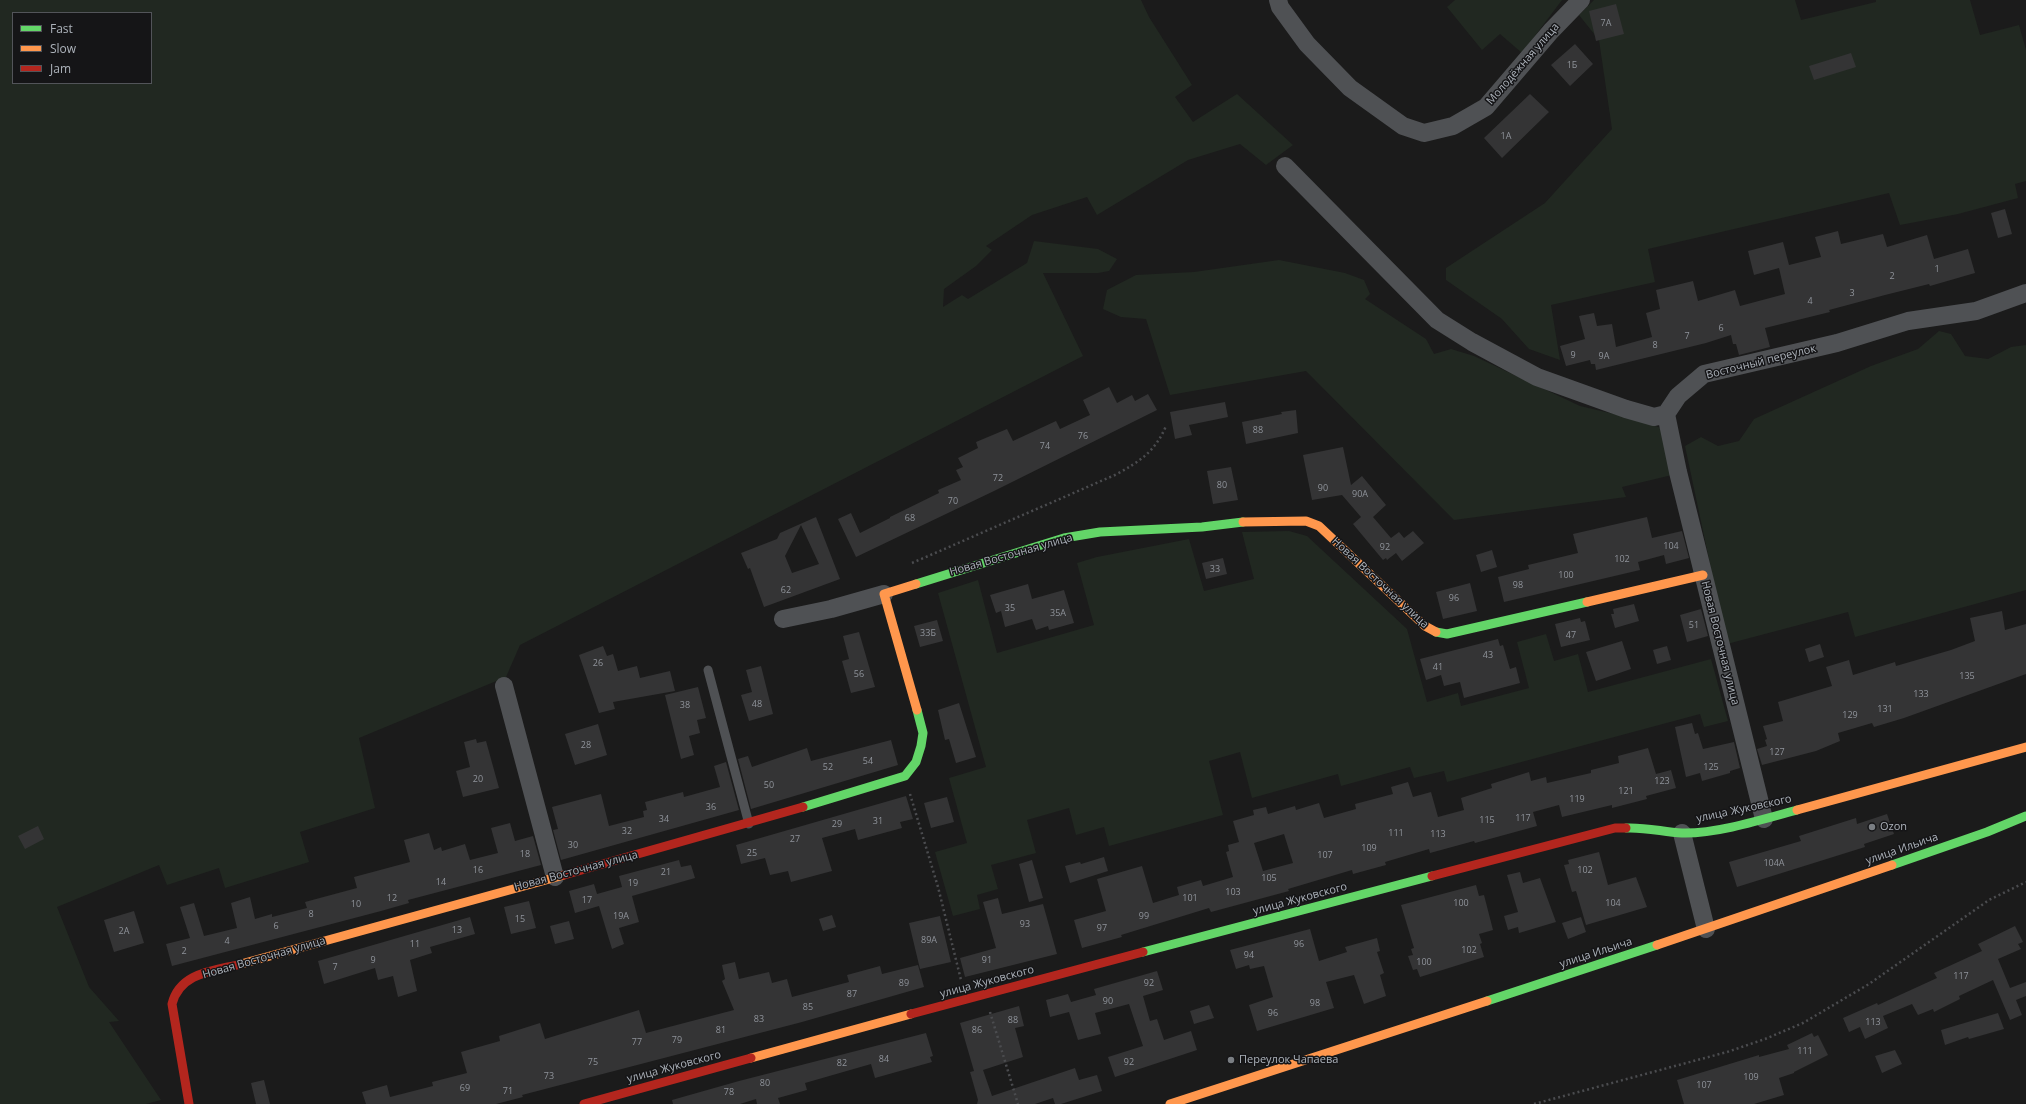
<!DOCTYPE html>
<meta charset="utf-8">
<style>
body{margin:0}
#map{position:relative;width:2026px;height:1104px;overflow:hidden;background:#1b1b1b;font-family:"Open Sans",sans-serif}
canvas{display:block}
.legend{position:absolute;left:12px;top:12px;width:140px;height:72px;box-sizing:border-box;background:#151517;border:1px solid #525459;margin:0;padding:5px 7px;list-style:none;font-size:12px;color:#adb3bb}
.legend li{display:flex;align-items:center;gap:8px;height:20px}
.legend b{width:20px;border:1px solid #525459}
</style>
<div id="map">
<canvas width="2026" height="1104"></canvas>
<ul class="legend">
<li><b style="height:5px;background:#63d668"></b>Fast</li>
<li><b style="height:5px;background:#ff974d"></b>Slow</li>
<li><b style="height:5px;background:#b3261e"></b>Jam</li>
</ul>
</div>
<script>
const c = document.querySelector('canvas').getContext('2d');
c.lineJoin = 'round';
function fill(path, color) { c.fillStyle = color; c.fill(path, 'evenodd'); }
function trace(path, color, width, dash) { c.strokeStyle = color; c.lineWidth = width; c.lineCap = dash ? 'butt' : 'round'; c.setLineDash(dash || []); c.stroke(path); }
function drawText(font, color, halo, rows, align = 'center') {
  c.font = font + ' "Open Sans",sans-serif'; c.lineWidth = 3; c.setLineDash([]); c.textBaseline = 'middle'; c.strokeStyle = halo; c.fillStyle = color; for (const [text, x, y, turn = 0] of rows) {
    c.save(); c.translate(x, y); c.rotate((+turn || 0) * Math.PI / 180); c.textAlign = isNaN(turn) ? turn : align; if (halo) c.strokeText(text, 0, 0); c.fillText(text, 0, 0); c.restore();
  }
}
fill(new Path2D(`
 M0 0H1141L1149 17 1192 85 1175 97 1193 122 1237 94 1293 145 1266 165 1240 144 1188 160 1097 215 1087 197 1032 215 986 246 992 250 976 266 944 289 943 307 962 295 968 299 1027 263 1034 241 1098 249 1117 259 1109 271 1098 273H1043L1083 356 520 645 506 677 359 738 375 808 300 832 309 862 225 888 219 868 167 885 159 865 57 907 89 987 119 1021 109 1022 161 1100 146 1104H0ZM13 13H151V83H13Z
 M1455 0H1562L1522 53 1500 34 1482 50 1447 7Z
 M1594 0H1795L1801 20 1876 2V0H1970L1980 35 2019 25 2026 50V181L2015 184 2018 198 1958 214 1900 225 1889 193 1648 249 1655 282 1551 305 1560 360 1529 349 1502 319 1446 280V268L1545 203 1612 129 1599 40 1579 15Z
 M1279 260 1345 273 1364 280 1370 294 1365 299 1426 339 1434 354 1451 349 1474 356 1580 406 1635 419 1661 428 1672 475 1622 487 1626 497 1454 520 1306 371 1170 395 1146 319 1121 317 1103 309 1107 290 1136 275 1194 272Z
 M1939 331 1951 334 1965 356 1988 359 2011 347 2026 345V590L1855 637 1848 612 1727 644 1685 446 1701 437 1718 446 1739 441 1754 419 1871 366 1918 349Z
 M1289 531 1307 536 1407 629 1427 702 1458 693 1461 706 1529 688 1517 642 1546 634 1554 661 1578 654 1588 692 1711 659 1728 721 1704 727 1700 714 1447 782 1444 771 1414 778 1410 767 1341 786 1338 774 1252 798 1240 752 1209 761 1223 815 1109 846 1104 827 1076 835 1069 808 1027 820 1036 853 991 865 998 889 977 895 980 909 953 916 935 852 967 843 949 778 986 767 938 593 978 580 997 653 1094 625 1077 563 1097 557 1189 539 1204 591 1254 579 1242 532Z`), '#212821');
fill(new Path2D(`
 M1616 4 1624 34 1596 41 1589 11Z
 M1575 44 1593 64 1570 86 1551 65Z
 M1851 53 1856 67 1814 80 1809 66Z
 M1530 94 1549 112 1502 158 1484 138Z
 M2005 209 2012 234 1998 238 1991 213Z
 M1838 231 1841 244 1883 234 1887 247 1927 235 1934 259 1968 249 1975 273 1930 286 1929 284 1885 295 1829 310 1830 312 1765 328 1770 347 1739 355 1736 344H1733L1731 335 1706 343 1596 370 1595 364H1591L1590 360 1566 366 1560 346 1585 339 1579 316 1594 313 1597 326 1612 324 1616 347 1652 337 1646 313 1660 309 1656 290 1693 281 1698 301 1735 290 1740 306 1785 294 1779 268 1754 275 1748 251 1783 242 1789 265 1821 257 1815 237Z
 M1109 387 1117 403 1132 395 1135 401 1148 394 1157 410 994 491 856 557 838 519 851 513 860 533 890 518V517L939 493 938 490 961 480 956 470 963 467 958 458 978 448 976 442 1007 429 1013 441 1056 421 1060 429 1090 415 1083 400Z
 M1225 402 1228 417 1189 425 1192 435 1175 439 1170 412Z
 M1296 410 1298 433 1246 444 1242 422 1282 414 1281 412Z
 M1343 447 1351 485 1362 476 1386 505 1373 517 1391 538 1399 532 1404 538 1413 531 1424 543 1402 561 1396 553 1387 560 1386 558 1383 560 1353 524 1361 517 1342 495 1312 500 1303 455Z
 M1231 467 1238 500 1213 504 1207 471Z
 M816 517 840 579 764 607 750 568 748 569 741 553 777 539 780 533ZM801 525 819 564 792 573 785 556Z
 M1647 517 1652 538 1682 531 1689 558 1666 564 1664 555 1638 562 1640 570 1504 602 1498 577 1529 569 1528 565 1578 553 1573 534Z
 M1492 550 1497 567 1481 572 1476 555Z
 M1223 558 1227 574 1206 579 1202 563Z
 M1470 583 1477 611 1443 619 1436 592Z
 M1028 584 1032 599 1064 590 1074 623 1049 630 1048 626 1036 630 1032 619 1005 627 1001 611 996 613 990 595Z
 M1634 604 1639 621 1615 628 1611 614H1614L1613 609Z
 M1701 609 1708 636 1687 642 1680 615Z
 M2002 611 2005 630 2026 624V674L1904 718 1874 727 1872 723 1838 733 1840 741 1816 751 1762 765 1757 749 1767 746 1765 740 1767 739 1763 726 1783 721 1778 702 1832 686 1826 667 1849 660 1853 675 1895 662 1896 666 1951 650 1975 641 1970 618Z
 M1580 618 1581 622 1585 621 1590 640 1561 647 1555 624Z
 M937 620 943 641 920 647 914 626Z
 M859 632 875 687 851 693 842 661 849 659 843 636Z
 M1498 639 1500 646 1503 645 1510 669 1516 667 1520 683 1464 698 1460 682 1444 686 1441 675 1426 680 1420 659Z
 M1622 641 1631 669 1596 681 1586 652Z
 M1820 644 1824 657 1809 662 1805 649Z
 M603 646 607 656 613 654 618 671 637 666 640 678 670 671 675 691 613 702 615 709 599 713 579 655Z
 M1667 646 1671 660 1657 664 1653 650Z
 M761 666 773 714 749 721 741 695 752 692 746 670Z
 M698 687 706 718 697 720 700 733 689 736 694 755 681 759 665 695Z
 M959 703 976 757 956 763 949 739 945 740 938 710Z
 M1692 723 1695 734 1698 733 1703 749 1734 742 1740 768 1730 771V773L1702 781 1700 773 1686 777 1675 727Z
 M598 724 607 755 575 765 565 734Z
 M476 739 477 743 486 741 499 788 463 797 456 771 470 767 464 742Z
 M891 740 898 765 751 809 738 759 748 756 752 767 807 748 811 761Z
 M1648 748 1656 774 1671 770 1676 788 1646 796 1647 799 1612 808V805L1562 817 1559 805 1533 812 1537 826 1475 843 1474 841 1430 853 1429 849 1385 862 1386 865 1353 874 1352 870 1288 889 1289 891 1211 912 1209 908 1121 935 1122 937 1082 948 1074 920 1106 911 1097 879 1142 866 1153 903 1179 895 1177 887 1201 880 1203 886 1233 877 1226 852 1229 851 1228 845 1239 842 1233 821 1254 815 1253 810 1266 807 1268 814 1295 806 1296 810 1319 803 1324 818 1356 809 1355 804 1393 794 1391 787 1408 782 1413 797 1431 792 1438 817 1464 810 1461 798 1492 788 1491 784 1529 772 1531 781 1546 777 1547 783 1591 773V770L1619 763 1618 756ZM1284 834 1293 863 1263 871 1254 843Z
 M726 762 739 810 561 860 553 830 558 829 552 807 601 794 609 826 644 817 643 811 647 810 645 802 683 792 684 797 720 787 714 766Z
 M906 796 913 819 900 822 902 828 858 840 855 829 822 838 832 871 791 882 788 871 770 875 765 858 741 864 736 845Z
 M947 797 954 822 931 828 924 803Z
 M1887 814 1894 834 1864 844 1865 847 1737 887 1729 862 1801 841 1799 836 1856 818 1857 824Z
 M510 823 515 841 533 836 541 865 408 900 409 903 381 911 172 966 166 944 190 938 180 907 194 903 204 936 237 928 231 903 250 897 255 919 272 914V917L307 908 305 902 357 888 354 877 410 862 404 840 429 833 434 850 441 847 442 851 465 844 470 860 498 853 491 828Z
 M38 826 44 839 25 849 18 836Z
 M1599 852 1608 885 1636 877 1647 907 1586 925 1576 891 1572 892 1564 865 1569 864 1568 860Z
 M1104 857 1108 871 1070 883 1065 866 1080 862 1081 864Z
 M679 860 681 867 691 865 695 878 632 896 639 922 619 928 624 944 612 949 599 906 575 913 569 891 594 884 597 894 622 887 619 876Z
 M1032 860 1043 898 1029 902 1019 864Z
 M1520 872 1523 883 1540 878 1556 922 1519 933 1518 927 1508 930 1504 916 1518 912 1507 875Z
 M1476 885 1479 896 1484 895 1493 930 1479 934 1482 943 1480 944 1484 957 1420 977 1417 969 1413 970 1408 956 1413 955 1411 949 1414 948 1401 905Z
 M998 898 1002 914 1043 904 1057 954 965 977 960 958 996 948 983 902Z
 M529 901 536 928 511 934 504 907Z
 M134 911 144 943 114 952 104 920Z
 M832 915 836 927 823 931 819 919Z
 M940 916 951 962 920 969 909 923Z
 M470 917 475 934 430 947 432 953 410 960 417 991 398 997 393 976 378 980 375 968 324 984 318 961Z
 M1581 917 1586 932 1568 939 1562 923Z
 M569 921 574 939 555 944 550 926Z
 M2015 926 2023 942 2018 944 2021 949 1998 959 2010 988 2026 982V996L2016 1000 2022 1015 2010 1020 1993 980 1959 996 1960 999 1934 1012 1933 1009 1918 1015 1912 1004 1883 1016 1888 1028 1865 1039 1860 1027 1849 1032 1843 1018 1877 1003 1878 1005 1937 978 1934 973 1982 951 1978 944Z
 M1310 929 1319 961 1347 952 1345 947 1377 938 1380 951 1377 952 1384 973 1380 975 1386 996 1364 1004 1354 975 1326 982 1334 1008 1257 1031 1249 1005 1273 997 1264 966 1250 969 1249 965 1236 969 1230 950Z
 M735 962 739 979 769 972 772 983 787 979 792 997 849 982 847 975 880 966 882 974 918 965 924 987 802 1022 522 1095 523 1097 496 1104H366L362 1092 387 1085 390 1097 433 1086 432 1082 467 1073 461 1052 500 1041 499 1036 540 1023 545 1039 639 1010 646 1033 734 1010 722 981 725 979 722 965Z
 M1157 971 1163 990 1143 996 1150 1021 1157 1019 1164 1040 1191 1031 1197 1050 1115 1077 1108 1057 1143 1046 1129 1004 1095 1013 1101 1034 1078 1040 1069 1012 1050 1017 1046 1000 1068 994 1071 1002 1096 995 1094 989Z
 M1209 1005 1214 1018 1194 1024 1190 1011Z
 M1019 1006 1024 1026 1015 1028 1023 1057 983 1070 992 1096 1075 1068 1079 1080 1097 1075 1102 1091 1061 1104H1055L1053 1098 1035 1104H977L978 1100 970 1072 974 1071 960 1023Z
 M1998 1013 2004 1029 1969 1039 1968 1037 1945 1045 1941 1030Z
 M926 1033 933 1056 930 1057 932 1062 875 1078 871 1064 805 1083 807 1090 778 1098 780 1104H757L756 1099 740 1104H673L672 1100 739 1081Z
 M1812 1033 1814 1037 1818 1035 1828 1055 1794 1072V1073L1779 1078 1784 1095 1754 1104H1684L1677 1080 1759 1055V1057L1789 1049 1787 1045Z
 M1895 1050 1902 1064 1882 1073 1875 1056Z
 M264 1080 270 1104H256L251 1083Z`), '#343435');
trace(new Path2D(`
 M912 563 1115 475C1139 462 1155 452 1166 426
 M910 794 938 887 961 980
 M990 1012 1018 1104
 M1534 1104 1727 1052 1765 1039 1803 1023 1869 984 1989 900 2026 882`), '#4b4c4f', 2.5, [2, 3]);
trace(new Path2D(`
 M708 670 749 824`), '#4f5154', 9);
trace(new Path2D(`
 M1278 0 1280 7 1307 44 1350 88 1403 126 1424 133 1453 126 1486 107 1551 31 1581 0
 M1285 166 1437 320 1472 342 1537 377 1626 409 1654 417 1666 414 1678 396 1704 374 1837 343 1908 321 1976 311 2026 293
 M1666 414 1678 472 1764 819
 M783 619 831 609 884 594
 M504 686 555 877
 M1682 833 1706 929`), '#4f5154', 18);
trace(new Path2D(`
 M916 584 1064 538 1100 532 1202 527 1243 522
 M1436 632 1447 634 1587 602
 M803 807 905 776 916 762 921 746 923 733 917 710
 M1626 828C1646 827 1663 832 1682 833 1716 834 1764 819 1797 810
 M1892 865 1987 832 2026 816
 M1143 952 1432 876
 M1487 1001 1657 945`), '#63d668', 9);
trace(new Path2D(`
 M1243 522 1306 521 1319 526 1425 626 1436 632
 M916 584 884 594 917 710
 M1587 602 1703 575
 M1797 810 2026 747
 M1657 945 1892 865
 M241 964 564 875
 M751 1058 911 1014
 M1170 1104 1487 1001`), '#ff974d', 9);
trace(new Path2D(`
 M564 875 803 807
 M1432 876 1615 828H1626
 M911 1014 1143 952
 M189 1104 172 1004C180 972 214 971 241 964
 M584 1104 751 1058`), '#b3261e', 9);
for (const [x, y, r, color] of [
 [1872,827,4,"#7a7e83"],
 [1231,1060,4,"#7a7e83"]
]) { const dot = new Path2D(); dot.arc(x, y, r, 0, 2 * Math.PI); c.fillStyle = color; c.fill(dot); trace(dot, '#151517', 1.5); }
drawText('9px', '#8f939a', null, [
 ["7А",1606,23],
 ["1Б",1572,65],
 ["1А",1506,136],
 ["1",1937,269],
 ["2",1892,276],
 ["3",1852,293],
 ["4",1810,301],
 ["6",1721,328],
 ["7",1687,336],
 ["8",1655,345],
 ["9",1573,355],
 ["9А",1604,356],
 ["88",1258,430],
 ["76",1083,436],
 ["74",1045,446],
 ["72",998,478],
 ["80",1222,485],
 ["90",1323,488],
 ["90А",1360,494],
 ["70",953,501],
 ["68",910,518],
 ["104",1671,546],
 ["92",1385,547],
 ["102",1622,559],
 ["33",1215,569],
 ["100",1566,575],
 ["98",1518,585],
 ["62",786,590],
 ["96",1454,598],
 ["35",1010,608],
 ["35А",1058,613],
 ["51",1694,625],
 ["33Б",928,633],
 ["47",1571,635],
 ["43",1488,655],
 ["26",598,663],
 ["41",1438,667],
 ["56",859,674],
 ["135",1967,676],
 ["133",1921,694],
 ["48",757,704],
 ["38",685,705],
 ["131",1885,709],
 ["129",1850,715],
 ["28",586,745],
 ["127",1777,752],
 ["54",868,761],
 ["52",828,767],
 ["125",1711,767],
 ["20",478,779],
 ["123",1662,781],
 ["50",769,785],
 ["121",1626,791],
 ["119",1577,799],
 ["36",711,807],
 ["117",1523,818],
 ["34",664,819],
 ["115",1487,820],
 ["31",878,821],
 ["29",837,824],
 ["32",627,831],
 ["111",1396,833],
 ["113",1438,834],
 ["27",795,839],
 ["30",573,845],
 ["109",1369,848],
 ["25",752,853],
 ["18",525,854],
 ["107",1325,855],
 ["104А",1774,863],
 ["16",478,870],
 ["102",1585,870],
 ["21",666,872],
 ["105",1269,878],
 ["14",441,882],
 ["19",633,883],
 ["103",1233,892],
 ["12",392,898],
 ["101",1190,898],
 ["17",587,900],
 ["100",1461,903],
 ["104",1613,903],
 ["10",356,904],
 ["8",311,914],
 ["19А",621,916],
 ["99",1144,916],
 ["15",520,919],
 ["93",1025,924],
 ["6",276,926],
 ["97",1102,928],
 ["13",457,930],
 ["2А",124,931],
 ["89А",929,940],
 ["4",227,941],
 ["11",415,944],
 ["96",1299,944],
 ["102",1469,950],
 ["2",184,951],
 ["94",1249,955],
 ["9",373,960],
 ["91",987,960],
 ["100",1424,962],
 ["7",335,967],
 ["117",1961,976],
 ["89",904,983],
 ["92",1149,983],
 ["87",852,994],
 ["90",1108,1001],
 ["98",1315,1003],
 ["85",808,1007],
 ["96",1273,1013],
 ["83",759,1019],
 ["88",1013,1020],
 ["113",1873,1022],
 ["81",721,1030],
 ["86",977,1030],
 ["79",677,1040],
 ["77",637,1042],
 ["111",1805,1051],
 ["84",884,1059],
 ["75",593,1062],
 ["92",1129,1062],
 ["82",842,1063],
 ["73",549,1076],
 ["109",1751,1077],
 ["80",765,1083],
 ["107",1704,1085],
 ["69",465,1088],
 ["71",508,1091],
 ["78",729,1092]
]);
drawText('11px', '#adb3bb', '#151517', [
 ["Молодёжная улица",1523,64,-49],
 ["Восточный переулок",1761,362,-14],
 ["Новая Восточная улица",1011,555,-16],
 ["Новая Восточная улица",1380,583,43],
 ["Новая Восточная улица",1720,643,76],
 ["улица Жуковского",1744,809,-12],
 ["улица Ильича",1902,849,-19],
 ["Новая Восточная улица",576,871,-15],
 ["улица Жуковского",1300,899,-15],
 ["улица Ильича",1596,953,-18],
 ["Новая Восточная улица",264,958,-16],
 ["улица Жуковского",987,982,-15],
 ["улица Жуковского",674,1067,-15]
]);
drawText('11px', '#adb3bb', '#151517', [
 ["Ozon",1880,827],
 ["Переулок Чапаева",1239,1060]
], 'left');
</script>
